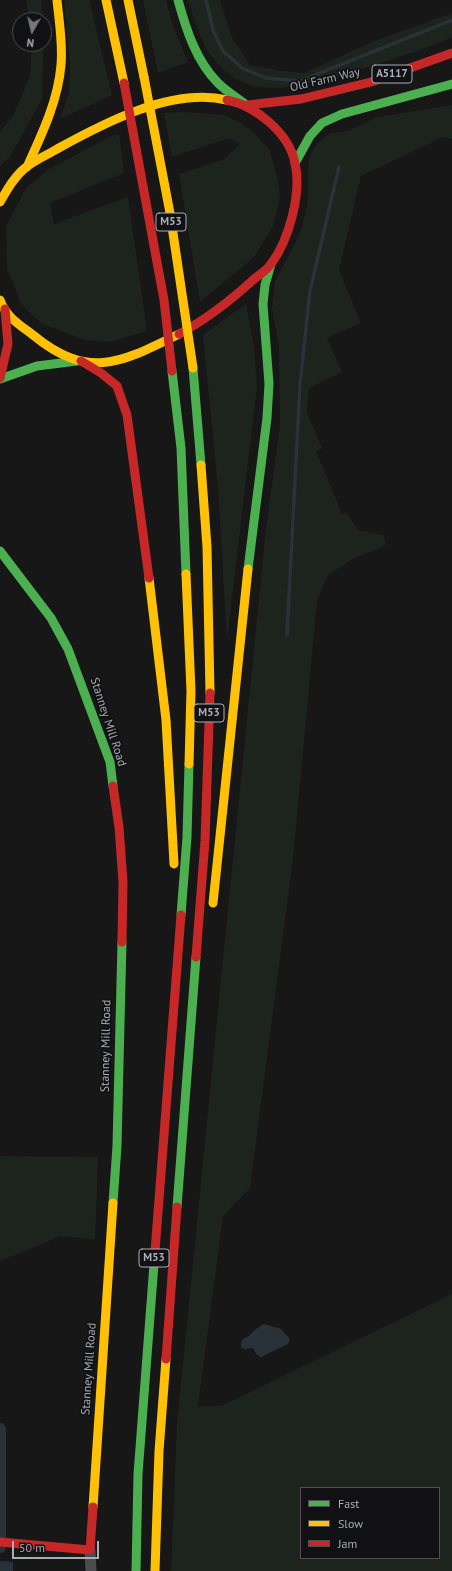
<!DOCTYPE html>
<style>
body{margin:0}
#map{position:relative;width:452px;height:1571px;overflow:hidden;background:#171717;font-family:"PT Sans",sans-serif}
canvas{display:block}
.legend{position:absolute;left:300px;top:1487px;width:140px;height:72px;box-sizing:border-box;background:#111113;border:1px solid #4d4f55;margin:0;padding:5px 7px;list-style:none;font-size:12px;color:#a8adb8}
.legend li{display:flex;align-items:center;gap:8px;height:20px}
.legend b{width:20px;border:1px solid #4d4f55}
.north{position:absolute;left:12px;top:12px;width:40px;height:40px;box-sizing:border-box;background:#111113;border:1px solid #4d4f55;border-radius:50%;rotate:188deg;font-size:11px;font-weight:700;line-height:16px;text-align:center;color:#a8adb8}
.north::after{content:'';display:block;margin:auto;width:14px;height:18px;background:#757880;clip-path:polygon(50% 0,100% 100%,50% 72%,0 100%)}
.scale{position:absolute;left:12px;top:1541px;width:87px;height:18px;box-sizing:border-box;border:2px solid #a8adb8;border-top:0;padding-left:5px;font-size:12px;line-height:14px;white-space:nowrap;color:#a8adb8;-webkit-text-stroke:3px #111113;paint-order:stroke}
</style>
<div id="map">
<canvas width="452" height="1571"></canvas>
<ul class="legend">
<li><b style="height:5px;background:#4caf50"></b>Fast</li>
<li><b style="height:5px;background:#ffc107"></b>Slow</li>
<li><b style="height:5px;background:#c62828"></b>Jam</li>
</ul>
<div class="north">N</div>
<div class="scale">50 m</div>
</div>
<script>
const c = document.querySelector('canvas').getContext('2d');
c.lineJoin = 'round';
function fill(path, color) { c.fillStyle = color; c.fill(path, 'evenodd'); }
function trace(path, color, width, dash) { c.strokeStyle = color; c.lineWidth = width; c.lineCap = dash ? 'butt' : 'round'; c.setLineDash(dash || []); c.stroke(path); }
function drawText(font, color, halo, rows, align = 'center') {
  c.font = font + ' "PT Sans",sans-serif'; c.lineWidth = 3.5; c.setLineDash([]); c.textBaseline = 'middle'; c.strokeStyle = halo; c.fillStyle = color; for (const [text, x, y, turn = 0] of rows) {
    c.save(); c.translate(x, y); c.rotate((+turn || 0) * Math.PI / 180); c.textAlign = isNaN(turn) ? turn : align; if (halo) c.strokeText(text, 0, 0); c.fillText(text, 0, 0); c.restore();
  }
}
fill(new Path2D(`
 M26 0H41L43 20H30Z
 M64 0H89L112 95 60 119 69 93 70 64Z
 M143 0H166L173 26 188 62 158 73Z
 M188 0H220L231 36 250 65 282 71 304 73 372 42 452 13V37C428 48 403 56 377 64 340 76 270 103 233 77 203 55 199 33 188 0Z
 M44 30 42 99 10 157 0 166V132L13 116 30 76 32 44H44Z
 M452 105V139L443 137 361 176 339 270 361 323 327 338 342 372 309 388 307 413 322 448 316 451 342 514 347 513 358 530 383 535 386 545 353 559 327 576 317 601 293 858 250 1188 223 1216 198 1406H221L452 1294V1571H171L177 1423 266 528 280 425 279 346 272 308 275 281 296 242 302 227 308 202V165L311 153 319 142 331 133 347 131 378 117ZM301 1488H439V1558H301Z
 M183 112 224 115 241 123 253 132 269 149 278 179 280 198 273 226 254 257 200 302 179 174 224 159 240 144 230 138 172 157 164 113Z
 M119 134 124 173 50 203 54 224 128 197 147 331 111 342 85 340 42 324 21 304 7 268 6 226 26 188 49 169 112 136Z
 M246 304 254 347 257 386 227 640 218 488 203 335Z
 M0 1156 98 1157 95 1240 61 1236 0 1261Z`), '#1d241e');
fill(new Path2D(`
 M264 1324 281 1329 290 1339 288 1344 261 1357 256 1354 253 1348 244 1349 241 1347 242 1340C251 1336 255 1328 264 1324Z
 M0 1561 13 1562V1571H0Z`), '#2a3239');
trace(new Path2D(`
 M206 0 213 30 223 51 242 68 266 78 300 81 452 20
 M287 635 300 384 310 291 339 167`), '#2a3239', 3.5);
trace(new Path2D(`
 M0 1429V1547`), '#2a3239', 12);
trace(new Path2D(`
 M90 1550 91 1571`), '#4b4c50', 11);
trace(new Path2D(`
 M178 0C186 29 196 61 218 83 226 91 236 97 245 104
 M295 163 310 136 322 123 342 114 452 84
 M193 368 201 465
 M172 371 181 448 186 574
 M0 379 37 366 77 361
 M0 551 51 618 68 649 110 762 113 786
 M248 569 267 418 269 384 263 304 265 285 271 264
 M181 915 187 837 189 764
 M113 1203 117 1146 122 942
 M177 1207 196 957
 M136 1571 138 1474 155 1251`), '#4caf50', 9);
trace(new Path2D(`
 M106 0 124 83
 M128 0 144 77
 M27 167C42 134 58 101 61 65 63 43 59 21 57 0
 M0 202C7 190 14 177 25 168 35 160 47 155 57 149 104 123 172 87 227 100
 M0 300C6 317 20 325 33 335 89 381 122 362 179 334
 M201 465 207 547 210 693
 M186 574 191 691 189 764
 M149 578 166 720 174 864
 M213 903 248 569
 M93 1507 113 1203
 M155 1571 159 1451 166 1359`), '#ffc107', 9);
trace(new Path2D(`
 M248 105 301 99 371 82 452 53
 M179 334C207 319 230 301 253 280 259 275 266 271 271 264 289 240 302 193 295 163 289 133 256 106 227 100
 M81 361 101 373 117 386 127 415 149 578
 M0 378 8 344 5 309
 M113 786 119 827 123 882 122 942
 M196 957 205 841 210 693
 M155 1251 181 915
 M166 1359 177 1207
 M0 1542 90 1550 93 1507`), '#c62828', 9);
trace(new Path2D(`
 M144 77 170 213 193 368`), '#ffc107', 9);
trace(new Path2D(`
 M124 83 164 300 172 371`), '#c62828', 9);
for (const [x, y, w] of [
 [392,74,40],
 [171,222,30],
 [209,713,30],
 [154,1258,30]
]) { const box = new Path2D(); box.roundRect(x - w / 2, y - 9, w, 18, 3); c.fillStyle = '#111113'; c.fill(box); trace(box, '#a8adb8', 1); }
drawText('bold 11px', '#a8adb8', null, [
 ["A5117",392,74],
 ["M53",171,222],
 ["M53",209,713],
 ["M53",154,1258]
]);
drawText('12px', '#a8adb8', '#111113', [
 ["Old Farm Way",325,80,-13],
 ["Stanney Mill Road",108,722,72],
 ["Stanney Mill Road",106,1046,-89],
 ["Stanney Mill Road",89,1369,-86]
]);
</script>
